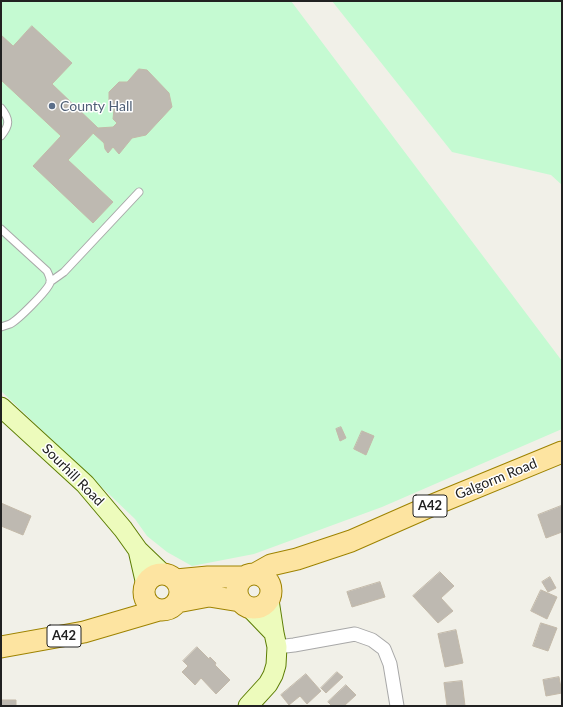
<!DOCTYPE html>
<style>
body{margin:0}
#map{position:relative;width:563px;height:707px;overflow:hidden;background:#f1f0e8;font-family:Lato,sans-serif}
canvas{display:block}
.frame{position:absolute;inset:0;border:2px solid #212121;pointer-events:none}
</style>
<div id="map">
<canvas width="563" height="707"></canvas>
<div class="frame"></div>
</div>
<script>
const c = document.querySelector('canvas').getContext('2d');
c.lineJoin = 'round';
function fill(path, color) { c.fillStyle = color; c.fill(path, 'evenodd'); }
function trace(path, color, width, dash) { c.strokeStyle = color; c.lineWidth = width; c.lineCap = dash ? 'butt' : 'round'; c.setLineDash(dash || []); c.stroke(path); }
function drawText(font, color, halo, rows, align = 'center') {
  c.font = font + ' Lato,sans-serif'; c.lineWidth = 3; c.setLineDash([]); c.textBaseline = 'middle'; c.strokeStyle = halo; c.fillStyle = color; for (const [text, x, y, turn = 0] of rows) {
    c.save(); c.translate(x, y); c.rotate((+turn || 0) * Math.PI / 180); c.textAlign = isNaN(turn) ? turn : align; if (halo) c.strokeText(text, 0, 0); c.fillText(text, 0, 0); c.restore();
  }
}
fill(new Path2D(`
 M1 1H291L562 361V429L382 507 254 554 192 566 167 552 147 536 135 519 1 391Z
 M332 1H562V185L551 175 452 152Z`), '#c5fad2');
const building = new Path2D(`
 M32 26 72 63 52 84 98 128 68 160 113 202 93 223 33 166 61 136 1 80V35L13 46Z
 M139 69 147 70 169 93 172 107 146 135 132 138 119 154 113 147 108 153 105 149 104 143 93 133 98 128 113 127 117 123 113 119 114 109 109 105V92L119 82H127Z
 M341 427 346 438 340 441 336 429Z
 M362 431 374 436 366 455 354 449Z
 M1 503 31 516 23 535 1 526Z
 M561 506 562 509V532L546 538 538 515Z
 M440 572 454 586 441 598 453 611 438 623 413 596Z
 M550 577 556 588 548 592 542 582Z
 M380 582 385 597 352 607 347 592Z
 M541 590 557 597 547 619 531 611Z
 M541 623 557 628 548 651 533 646Z
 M456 630 463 663 445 667 438 634Z
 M197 647 209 659 210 657 216 663 215 665 230 680 216 694 201 678 195 685 182 672 188 666 183 661Z
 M337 672 343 677 326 693 321 688Z
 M306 674 321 691 307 704 300 696 289 705 281 695Z
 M559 677 562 693 546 696 543 680Z
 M462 681 465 706H446H447L444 683Z
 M346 685 356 695 344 706H332L328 702Z
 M1 700H16V706H1Z`);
fill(building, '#beb9b1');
trace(building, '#c3b9a9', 1);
const lane = new Path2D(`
 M1 108C10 119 10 125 1 136
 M1 229 47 271C49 275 51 279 50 283 47 291 18 320 10 324 7 325 4 326 1 327
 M50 282 64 272 139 192`);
const street = new Path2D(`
 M277 647 294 645 355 634 372 640 384 649 390 664 397 706`);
const secondary = new Path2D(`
 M1 407 85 484 123 529 138 550 163 574
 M138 550 146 585
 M250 608 274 633
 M248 706 268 684 273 675 276 665 277 647 274 633 269 600`);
const primary = new Path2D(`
 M237 591a17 17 0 1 1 34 0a17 17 0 1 1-34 0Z
 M144 592a18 18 0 1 1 36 0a18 18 0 1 1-36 0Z
 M255 574 271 565 297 559 351 541 433 505 562 452
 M176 580 208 577H243
 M177 602 209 596 240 601
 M1 647 84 632 159 610`);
trace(lane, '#a8a8a8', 9);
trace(street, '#a8a8a8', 15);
trace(secondary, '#5c7d03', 21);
trace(primary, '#9e8300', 23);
trace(lane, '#fff', 7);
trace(street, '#fff', 13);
trace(secondary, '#edfbbc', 19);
trace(primary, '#fde4a1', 21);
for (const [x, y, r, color] of [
 [52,106,4,"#5c6f8a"]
]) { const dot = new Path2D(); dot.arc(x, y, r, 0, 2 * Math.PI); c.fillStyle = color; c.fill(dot); trace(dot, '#fff', 1.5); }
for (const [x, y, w] of [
 [430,506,34],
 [64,636,34]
]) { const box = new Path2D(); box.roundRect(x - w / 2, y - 11, w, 22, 3); c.fillStyle = '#fff'; c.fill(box); trace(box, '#212121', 1); }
drawText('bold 13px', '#212121', null, [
 ["A42",430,506],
 ["A42",64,636]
]);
drawText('14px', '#4e5e75', '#fff', [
 ["County Hall",60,106]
], 'left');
drawText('14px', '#212121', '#fff', [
 ["Sourhill Road",73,475,45],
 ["Galgorm Road",496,479,-22]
]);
</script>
